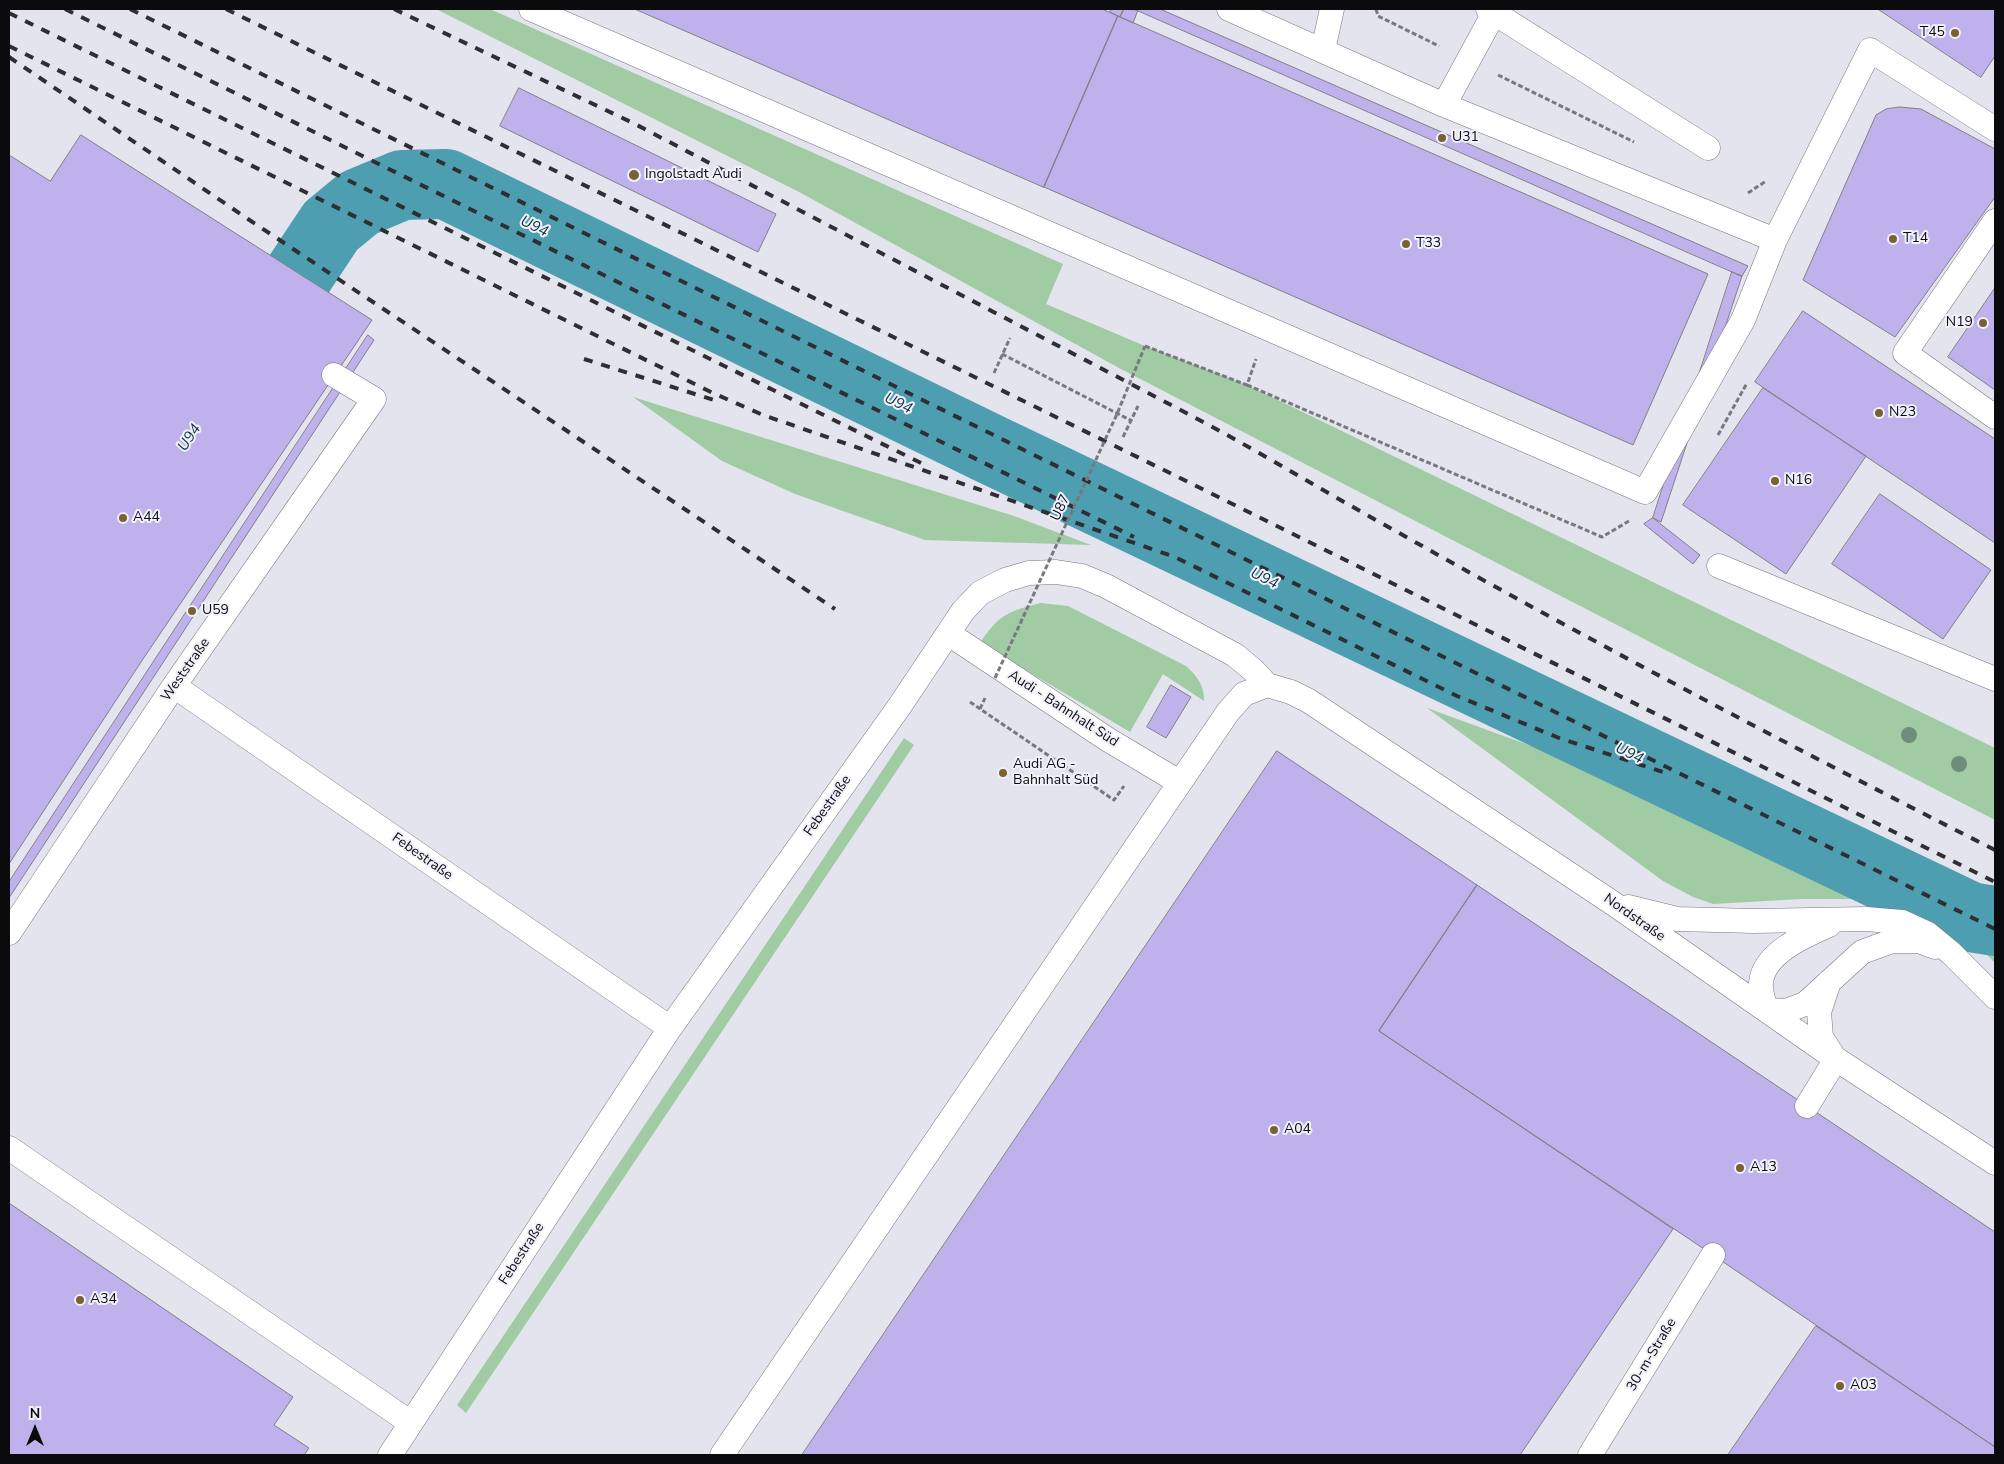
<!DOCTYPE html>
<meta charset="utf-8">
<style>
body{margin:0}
#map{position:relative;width:2004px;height:1464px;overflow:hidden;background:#e4e4ee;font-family:"Nunito Sans",sans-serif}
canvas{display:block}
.frame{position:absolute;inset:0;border:10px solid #0b0b0e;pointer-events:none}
.north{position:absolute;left:10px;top:1404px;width:50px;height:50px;-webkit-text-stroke:4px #f1f1fb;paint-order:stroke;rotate:0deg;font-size:14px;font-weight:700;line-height:20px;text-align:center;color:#0b0b0e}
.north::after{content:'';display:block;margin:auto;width:18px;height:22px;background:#0b0b0e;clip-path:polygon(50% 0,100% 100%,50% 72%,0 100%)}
</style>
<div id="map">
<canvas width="2004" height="1464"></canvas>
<div class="frame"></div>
<div class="north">N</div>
</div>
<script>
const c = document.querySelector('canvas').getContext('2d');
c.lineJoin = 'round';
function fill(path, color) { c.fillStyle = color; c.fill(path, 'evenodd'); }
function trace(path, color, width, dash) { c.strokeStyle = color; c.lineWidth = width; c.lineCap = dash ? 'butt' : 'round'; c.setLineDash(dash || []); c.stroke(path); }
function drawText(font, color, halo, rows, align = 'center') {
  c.font = font + ' "Nunito Sans",sans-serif'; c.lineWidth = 4; c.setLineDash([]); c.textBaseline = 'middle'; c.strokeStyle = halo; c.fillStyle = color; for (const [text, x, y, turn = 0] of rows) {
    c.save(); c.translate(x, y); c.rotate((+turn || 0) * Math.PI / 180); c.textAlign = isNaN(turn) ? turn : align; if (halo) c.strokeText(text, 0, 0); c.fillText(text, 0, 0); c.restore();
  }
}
fill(new Path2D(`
 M436 9H490L1063 264 1046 304 1145 346 1247 385 1995 748V820L1119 368 801 193Z
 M633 397 1014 516 1091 545 925 540 795 494 722 461Z
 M1041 603 1068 606 1186 666C1198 677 1204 685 1204 701L1163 674 1130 732 980 643C999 614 1009 611 1041 603Z
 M1427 708 1589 767 1702 799 1995 937V963L1962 930 1927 910 1889 899H1801L1713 904 1693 897 1663 881Z
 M904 738 914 745 466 1413 457 1405Z`), '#a0cba3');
trace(new Path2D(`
 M246 354 331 226 359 203 402 185 446 184 988 448 1970 917 1995 921`), '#4d9eb0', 70);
const building = new Path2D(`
 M635 9H1102L1118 16 1044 187Z
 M1112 9H1124L1120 17 1110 12Z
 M1124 9 1138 10 1133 23 1120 17Z
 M1134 9H1160L1748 266 1742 276Z
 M1878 9H1995V56L1981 77Z
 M1118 16 1708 274 1633 445 1044 187Z
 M519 88 776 214 758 252 500 126Z
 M1900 107 1921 109 1995 149V197L1895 337 1803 280 1876 115 1886 109Z
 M81 135 372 320 141 662 9 864V155L50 181Z
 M1732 272 1742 276 1661 522 1653 518Z
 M1995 288V390L1948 357Z
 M1803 311 1995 439V543L1755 382Z
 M368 335 374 340 9 898V882Z
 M1763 388 1866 456 1786 574 1683 505Z
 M1880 494 1991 570 1943 639 1832 564Z
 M1653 518 1700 555 1693 564 1644 524Z
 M1171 685 1191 697 1166 738 1147 727Z
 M1277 751 1477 885 1379 1031 1673 1229 1520 1455H802Z
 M1477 885 1995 1232V1447L1713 1255 1379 1031Z
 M9 1203 293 1397 274 1425 309 1448 304 1455H9Z
 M1816 1326 1995 1447V1455H1728Z`);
fill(building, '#bfb1eb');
trace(building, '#817f88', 1);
const service = new Path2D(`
 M531 9 1645 492 1743 320 1775 240
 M1229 9 1444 105 1775 240 1870 50 1995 129
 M1488 9 1708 148
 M1323 50 1332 9
 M1444 105 1494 13
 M1995 221 1905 353 1995 417
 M1719 566 1995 679
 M949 634 1107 739 1179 782
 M1267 685 1291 692 1309 701 1614 904 1836 1059 1995 1163
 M174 686 670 1028
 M1628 907 1677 919 1754 921 1866 919 1902 922 1928 934 1951 953 1995 997
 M9 933 174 686 374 399 334 375
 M1829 982 1819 1012 1821 1037 1833 1056
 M1766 1010 1786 1011 1805 1004 1862 952 1892 941H1919L1935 947
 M1766 1010C1764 1002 1760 991 1761 983 1763 953 1806 935 1829 925
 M1807 1106 1836 1059
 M9 1148 411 1423
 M390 1455 670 1028 899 707 963 611 980 593 1005 580 1029 573 1056 572 1082 576 1106 586 1235 655 1253 670 1267 685
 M722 1455 1228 712 1244 694 1267 685
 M1590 1455 1713 1255`);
trace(service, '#77767f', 25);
trace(new Path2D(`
 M1376 9 1378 16 1439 46
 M1498 75 1634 142
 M1748 193 1766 181
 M1145 346 1247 385 1256 359
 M1002 354 1132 421
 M994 373 1010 338
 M1247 385 1602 537 1629 521
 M1718 435 1747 383
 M1123 437 1138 406
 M970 702 1114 800 1124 786
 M980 709 985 698`), '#78787f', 3, [5, 2.5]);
trace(service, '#fff', 24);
trace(new Path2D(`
 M65 9 1134 537
 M130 9 1995 929
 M226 9 1176 476 1995 882
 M394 9 635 124 1192 416C1260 452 1325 492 1392 529 1590 641 1792 747 1995 850
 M9 13 921 463
 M9 46 713 393 763 415 1175 557 1457 696 1559 738 1666 773
 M9 57 248 219 835 609
 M584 359 717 401`), '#2f2f33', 4, [9, 9]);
trace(new Path2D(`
 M995 678 1117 414 1145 346`), '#78787f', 3, [5, 2.5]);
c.fillStyle = '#6f8d79';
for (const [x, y] of [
 [1909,735],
 [1959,764]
]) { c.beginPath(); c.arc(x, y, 8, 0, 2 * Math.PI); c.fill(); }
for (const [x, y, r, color] of [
 [1955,33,5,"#776231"],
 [1442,138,5,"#776231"],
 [634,175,6,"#776231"],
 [1893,239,5,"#776231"],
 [1406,244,5,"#776231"],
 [1983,323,5,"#776231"],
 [1879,413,5,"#776231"],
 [1775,481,5,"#776231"],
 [123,518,5,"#776231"],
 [192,611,5,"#776231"],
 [1003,773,5,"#776231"],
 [1274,1130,5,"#776231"],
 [1740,1168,5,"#776231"],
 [80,1300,5,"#776231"],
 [1840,1386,5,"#776231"]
]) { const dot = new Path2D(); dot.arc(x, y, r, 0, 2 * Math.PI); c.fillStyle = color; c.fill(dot); trace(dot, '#f1f1fb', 2); }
drawText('14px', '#0b0b0e', '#f1f1fb', [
 ["T45",1945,33,"right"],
 ["U31",1452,138],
 ["Ingolstadt Audi",645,175],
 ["T14",1903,239],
 ["T33",1416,244],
 ["N19",1973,323,"right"],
 ["N23",1889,413],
 ["N16",1785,481],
 ["A44",133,518],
 ["U59",202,611],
 ["Audi AG -",1013,765],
 ["Bahnhalt Süd",1013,781],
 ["A04",1284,1130],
 ["A13",1750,1168],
 ["A34",90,1300],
 ["A03",1850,1386]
], 'left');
drawText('14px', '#0b0b0e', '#f1f1fb', [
 ["U87",1061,508,-65],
 ["Weststraße",186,670,-55],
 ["Audi - Bahnhalt Süd",1063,709,33],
 ["Febestraße",828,806,-55],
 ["Febestraße",422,857,35],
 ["Nordstraße",1634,918,35],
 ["Febestraße",522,1254,-57],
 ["30-m-Straße",1652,1355,-59]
]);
drawText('italic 15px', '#0c333c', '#f1f1fb', [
 ["U94",534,227,26],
 ["U94",898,404,26],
 ["U94",190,438,-56],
 ["U94",1264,579,26],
 ["U94",1629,754,26]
]);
</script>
